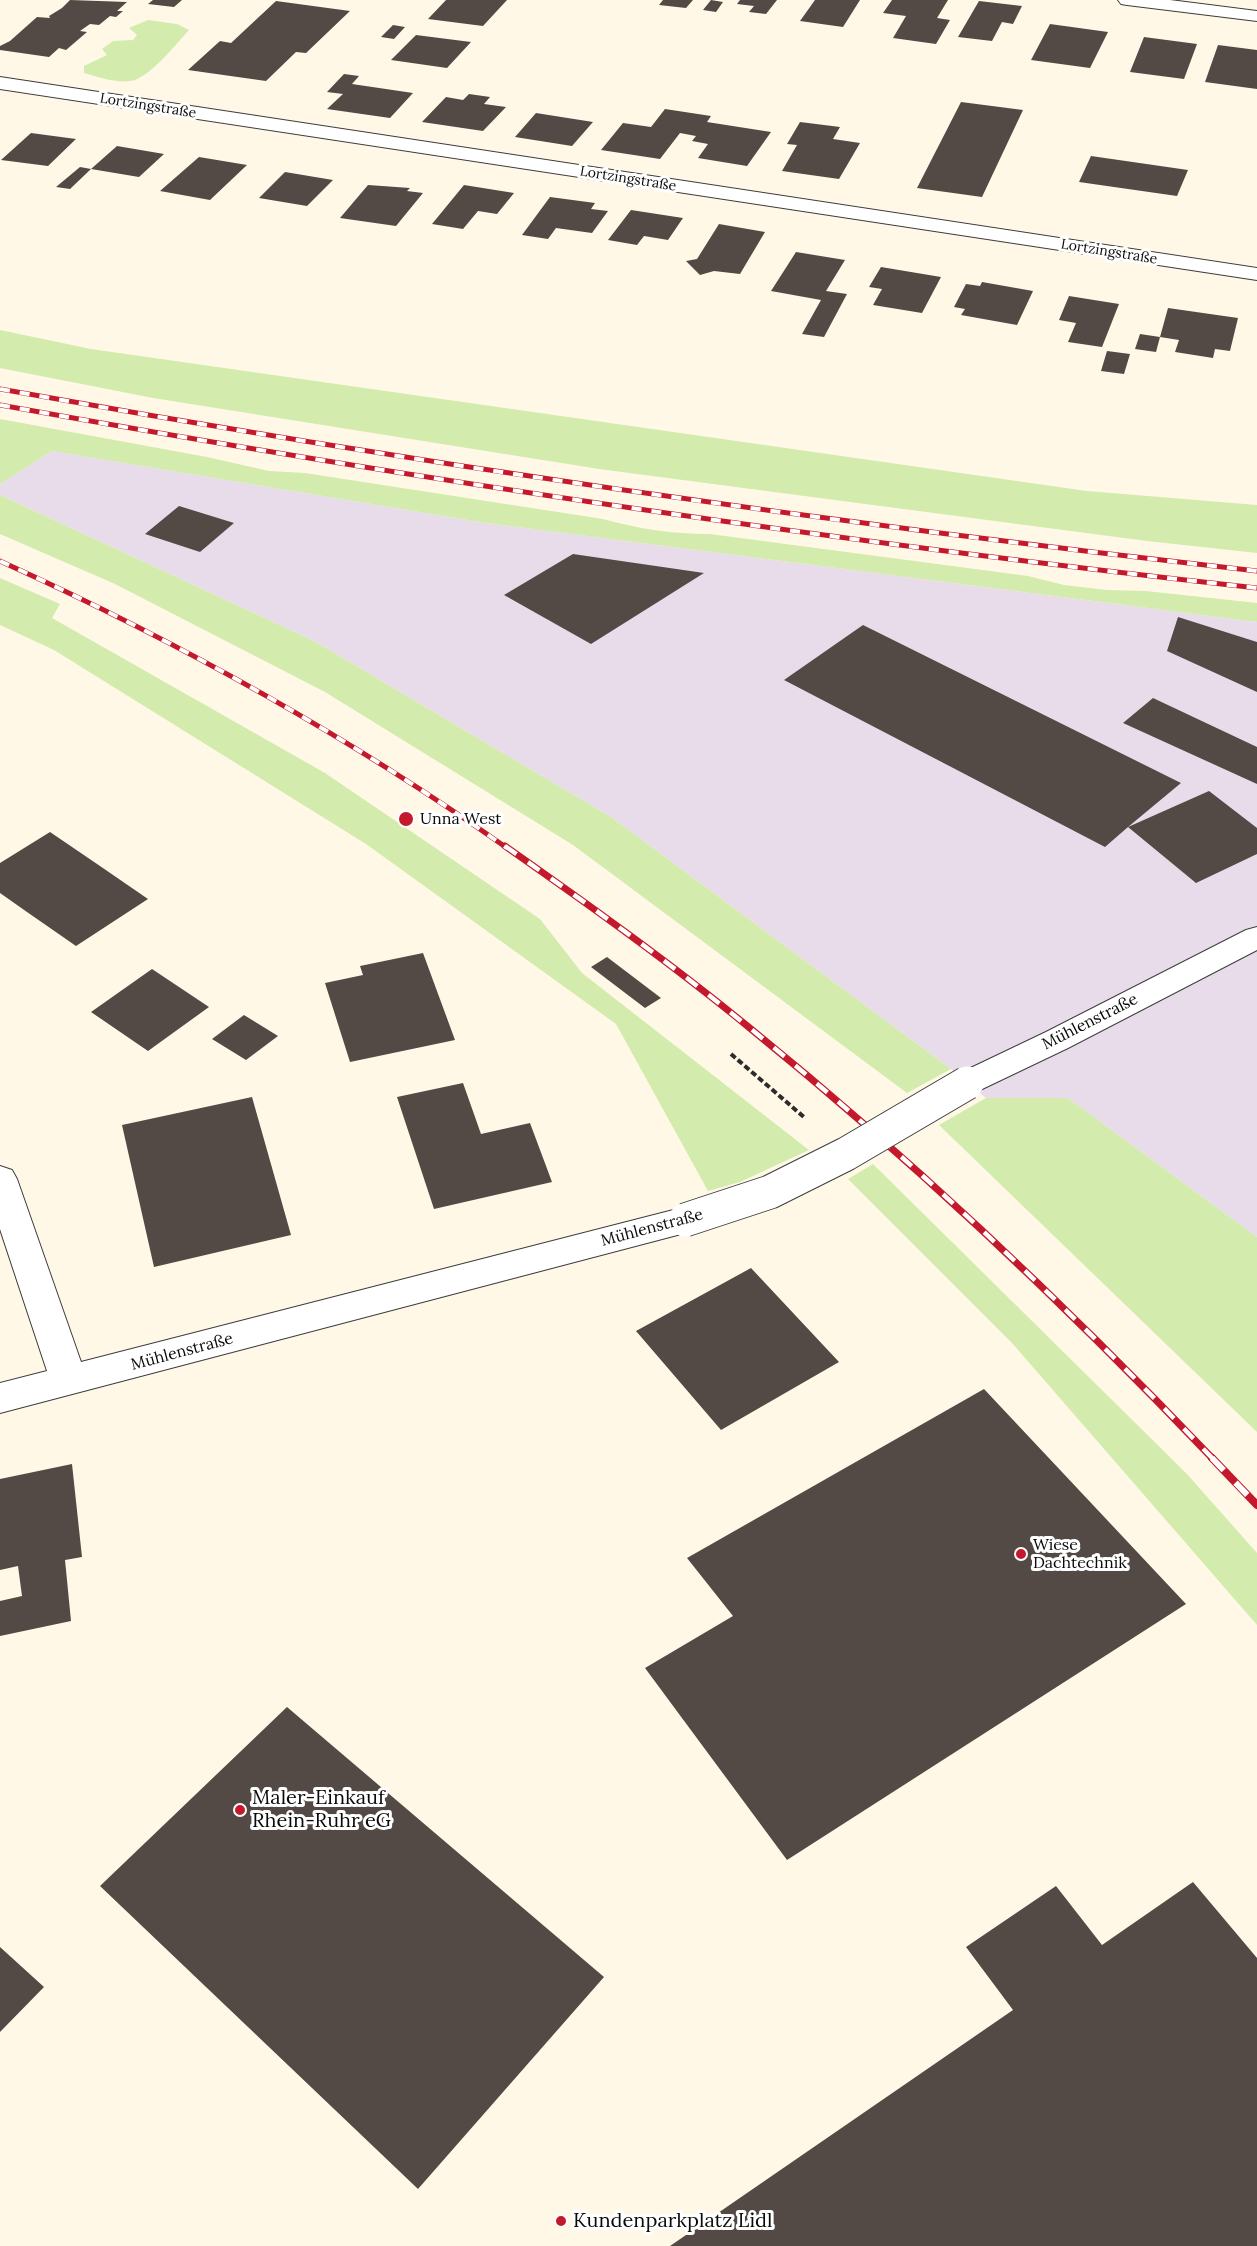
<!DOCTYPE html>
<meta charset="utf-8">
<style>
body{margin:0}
canvas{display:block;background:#fff8e6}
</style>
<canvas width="1257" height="2246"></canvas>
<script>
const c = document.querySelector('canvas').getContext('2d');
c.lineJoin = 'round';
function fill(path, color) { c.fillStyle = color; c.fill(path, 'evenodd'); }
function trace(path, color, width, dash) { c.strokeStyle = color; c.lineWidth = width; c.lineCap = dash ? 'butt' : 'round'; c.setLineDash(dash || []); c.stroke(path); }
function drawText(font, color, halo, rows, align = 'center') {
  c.font = font + ' Lora,serif'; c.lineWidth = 6; c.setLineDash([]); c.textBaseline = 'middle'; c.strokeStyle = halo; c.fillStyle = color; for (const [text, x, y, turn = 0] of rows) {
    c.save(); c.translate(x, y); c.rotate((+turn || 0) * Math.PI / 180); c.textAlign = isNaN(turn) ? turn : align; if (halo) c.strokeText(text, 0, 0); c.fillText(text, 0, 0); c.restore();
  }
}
fill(new Path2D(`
 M52 451 486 523 1257 622V1237L1068 1098H986L951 1069 611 817 314 641 0 495V484Z`), '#e8dcea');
fill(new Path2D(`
 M148 20 177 24 189 30C176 44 148 80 130 81 115 83 98 77 84 73V66L107 55 102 49 113 41 133 40 137 35 129 28Z
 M0 330 91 349 1087 491 1257 505V553L1147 541 599 469 153 398 0 368Z
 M0 419 207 457 269 471 305 473 603 519C639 529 673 534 710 534L1028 576 1064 585 1107 590 1146 591 1257 603V622L486 523 52 451 0 484Z
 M0 495 314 641 611 817 951 1069 907 1093 573 845 325 692 115 584 0 534Z
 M0 578 60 604 52 618 325 773 540 919 582 973 809 1150 740 1182 708 1191 616 1024 366 844 54 650 0 625Z
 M986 1098H1068L1257 1237V1432L939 1125Z
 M873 1164 1186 1473 1257 1553V1625L1012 1343 848 1179Z`), '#d3ecad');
fill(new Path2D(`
 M70 0 127 2 117 11H123L116 17 110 16 99 25 90 24 80 31 87 32 66 50 59 48 49 57 0 50V46L10 41 37 17 50 18 49 16 62 8Z
 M153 0H182L174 7 148 4Z
 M446 0H507L483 26 428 19Z
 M663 0H693L686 8 659 5Z
 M711 0 723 2 716 12 703 10Z
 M740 0H777L766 14 749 12 754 6 737 4Z
 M815 0H860L843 27 800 21Z
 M892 0H948L937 18 950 20 936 44 893 38 906 16 883 13Z
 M276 1 350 11 306 53 296 52 266 81 188 70 220 41 231 43Z
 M979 1 1022 6 1013 24 1002 22 992 41 958 37Z
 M1050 24 1108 32 1090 68 1031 60Z
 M393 25 405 27 394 39 381 37Z
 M416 35 471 42 447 68 391 60Z
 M1144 37 1197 44 1184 79 1130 72Z
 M1218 45 1257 50V89L1205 82Z
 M344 74 359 76 352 84 413 93 390 118 327 109 343 94 327 92Z
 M469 94 490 97 484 104 506 107 483 131 422 122 446 97 463 100Z
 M961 102 1023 110 982 197 917 188Z
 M665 109 711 116 707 122 771 132 747 166 698 158 708 144 692 141 696 136 680 133 660 159 601 150 623 123 651 127Z
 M536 113 593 122 572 146 515 137Z
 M800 122 840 127 833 139 860 143 839 179 782 171 797 145 787 144Z
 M31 133 76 139 48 166 1 160Z
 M117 146 164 154 139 177 91 169Z
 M1091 156 1188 170 1177 196 1079 182Z
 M199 157 247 165 210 200 160 191Z
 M80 167 91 169 70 189 56 187Z
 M285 172 333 180 307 206 259 198Z
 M368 185 410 188 407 191 423 193 396 226 340 218Z
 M464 185 514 193 497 214 478 211 463 229 432 224Z
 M550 197 595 203 591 209 608 211 592 233 556 228 548 239 522 235Z
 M631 210 683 218 668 240 644 236 637 245 608 240Z
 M719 224 765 232 740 274 714 271 700 275 686 261 697 259Z
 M796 252 845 260 826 291 847 294 824 337 802 334 821 300 771 291Z
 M881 267 941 277 922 313 873 305 882 289 869 287Z
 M982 282 1033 291 1017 325 961 315 965 309 954 307 966 284 980 286Z
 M1069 296 1119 304 1102 347 1068 342 1076 323 1059 320Z
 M1168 308 1238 318 1230 351 1215 349 1213 358 1175 352 1179 340 1160 337Z
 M1140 334 1160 337 1156 352 1135 349Z
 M1107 351 1130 354 1124 374 1101 371Z
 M179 506 234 523 200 552 145 534Z
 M573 554 704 573 591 644 504 595Z
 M1178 617 1257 642V692L1167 651Z
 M863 625 1181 783 1128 827 1209 791 1257 828V854L1196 883 1128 827 1105 847 784 680Z
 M1153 698 1257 747V784L1123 723Z
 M50 832 100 866 148 899 76 946 27 912 0 893V863Z
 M423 953 455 1040 350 1062 325 983 363 975 360 966Z
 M607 957 661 998 645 1008 591 967Z
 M152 969 209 1007 148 1051 91 1012Z
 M244 1015 278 1036 246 1060 212 1039Z
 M463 1083 481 1134 530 1123 552 1182 434 1209 397 1097Z
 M252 1097 291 1235 154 1267 122 1125Z
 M751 1268 839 1362 721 1430 636 1331Z
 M984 1389 1186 1604 787 1860 645 1668 733 1616 687 1558Z
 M72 1464 82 1557 65 1560 71 1621 0 1636V1601L22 1596 18 1566 0 1570V1479Z
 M287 1707 604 1977 418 2189 100 1886Z
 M1193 1882 1257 1958V2246H670L1013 2010 966 1947 1056 1886 1102 1945Z
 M0 1947 44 1987 0 2032Z`), '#534a45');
const minor = new Path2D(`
 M1118 0H1170L1257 11V21L1127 5 1121 4Z
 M0 77 1257 268V280L0 89Z
 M1257 927V950L1068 1048 978 1091 967 1095 956 1091 951 1083 956 1075 1046 1032 1246 930Z
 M0 1166 12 1170 17 1179 81 1362 685 1207 697 1211 702 1220 697 1229 685 1233 0 1413V1383L47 1371 0 1229Z`);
trace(minor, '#3d3d3d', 2);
trace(new Path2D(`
 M731 1054 805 1118`), '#2c2c2c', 4, [6, 3]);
fill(minor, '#fff');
const railFar2 = new Path2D(`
 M0 389C417 464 836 524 1257 571
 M0 405C417 480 836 542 1257 588
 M0 561C177 641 348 736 507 848`);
const railFar1 = new Path2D(`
 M505 846C589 905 672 964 751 1029 915 1162 1068 1307 1214 1460`);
const rail = new Path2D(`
 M1212 1458 1257 1505`);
trace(railFar2, '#c4182d', 5);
trace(railFar1, '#c4182d', 7);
trace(rail, '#c4182d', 8);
trace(railFar2, '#fff', 4, [10]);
trace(railFar1, '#fff', 4.5, [14]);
trace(rail, '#fff', 6, [17]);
const minorBridge = new Path2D(`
 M685 1220 770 1192 846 1154 967 1083`);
trace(minorBridge, '#3d3d3d', 35, []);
trace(minorBridge, '#fff', 33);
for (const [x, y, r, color] of [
 [406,819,8,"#c4182d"],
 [1021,1554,6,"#c4182d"],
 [240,1810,6,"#c4182d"],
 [561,2221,6,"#c4182d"]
]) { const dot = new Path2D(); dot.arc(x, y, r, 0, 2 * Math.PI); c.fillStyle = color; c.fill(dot); trace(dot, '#fff', 2); }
drawText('14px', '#0a0a0a', '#fff', [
 ["Lortzingstraße",148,106,9],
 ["Lortzingstraße",628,179,9],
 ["Lortzingstraße",1109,252,9]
]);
drawText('16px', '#0a0a0a', '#fff', [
 ["Unna West",420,819],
 ["Wiese",1033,1545],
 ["Dachtechnik",1033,1563]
], 'left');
drawText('16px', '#0a0a0a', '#fff', [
 ["Mühlenstraße",1090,1022,-27],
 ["Mühlenstraße",652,1228,-15],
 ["Mühlenstraße",182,1352,-15]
]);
drawText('20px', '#0a0a0a', '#fff', [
 ["Maler-Einkauf",252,1798],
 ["Rhein-Ruhr eG",252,1821],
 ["Kundenparkplatz Lidl",573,2221]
], 'left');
</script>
